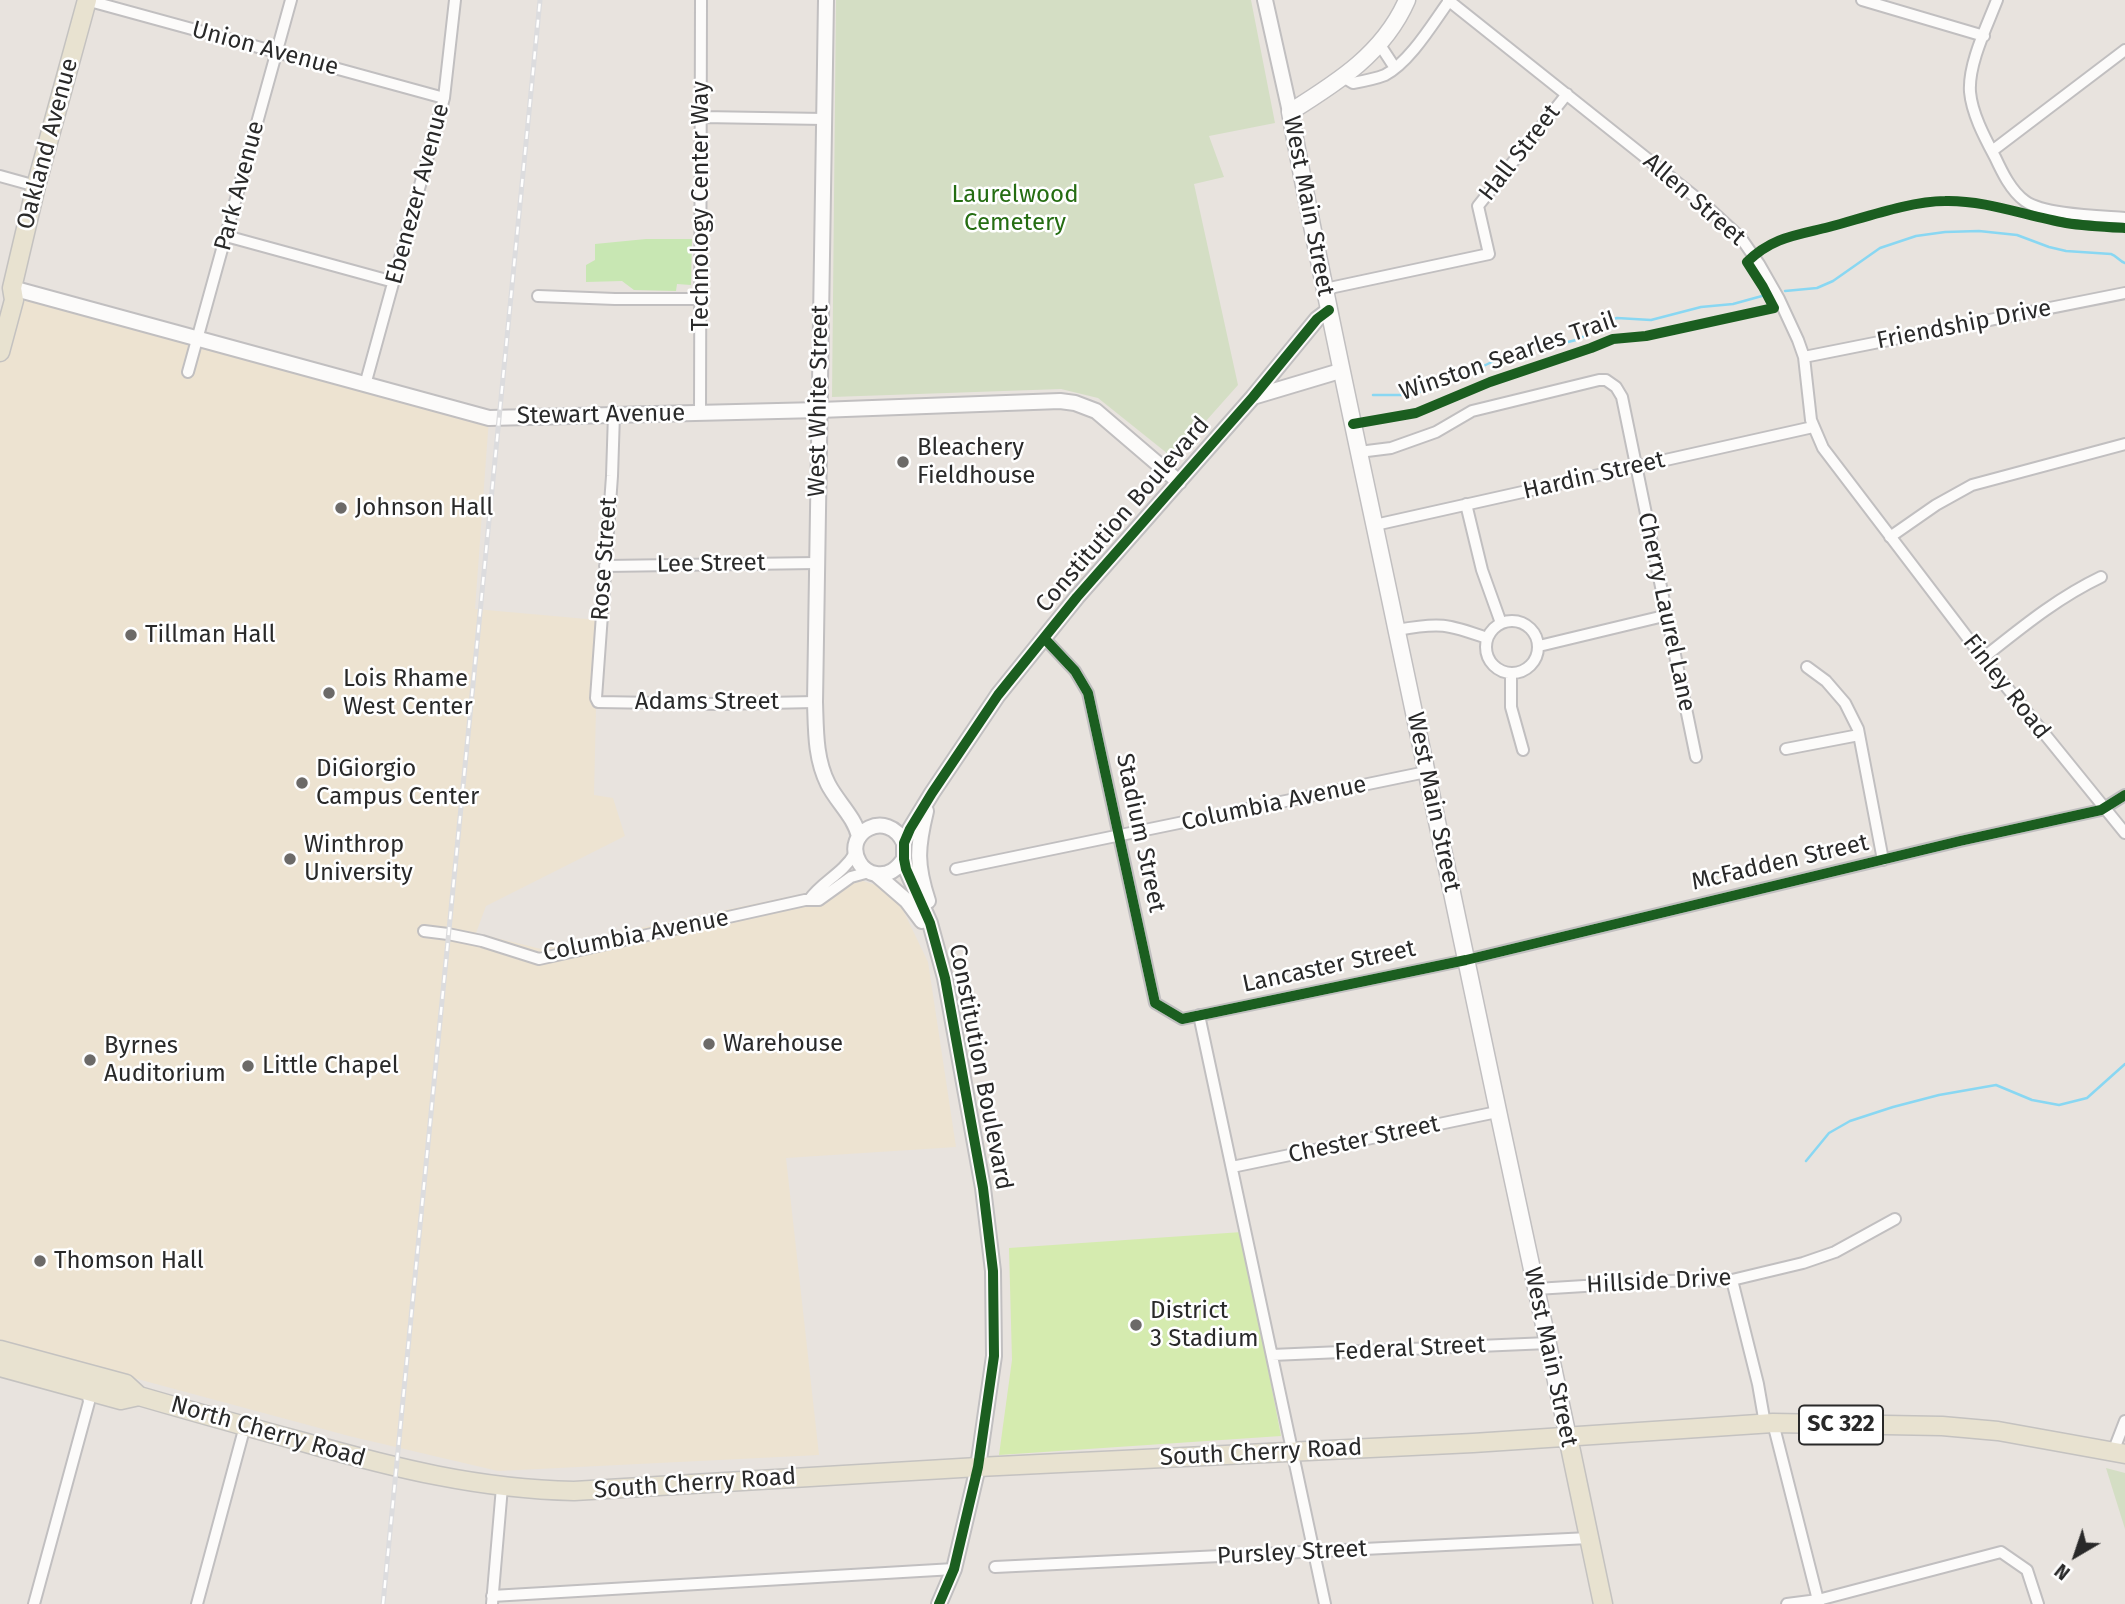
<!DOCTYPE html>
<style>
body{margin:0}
#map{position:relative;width:2125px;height:1604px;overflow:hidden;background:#e8e3de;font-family:"Fira Sans",sans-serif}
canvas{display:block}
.north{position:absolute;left:2041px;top:1520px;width:70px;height:70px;-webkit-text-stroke:5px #fff;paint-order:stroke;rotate:219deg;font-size:19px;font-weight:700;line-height:28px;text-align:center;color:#292929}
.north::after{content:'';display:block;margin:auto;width:24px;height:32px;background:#292929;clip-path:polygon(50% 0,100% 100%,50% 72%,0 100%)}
</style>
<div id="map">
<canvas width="2125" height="1604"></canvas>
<div class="north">N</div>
</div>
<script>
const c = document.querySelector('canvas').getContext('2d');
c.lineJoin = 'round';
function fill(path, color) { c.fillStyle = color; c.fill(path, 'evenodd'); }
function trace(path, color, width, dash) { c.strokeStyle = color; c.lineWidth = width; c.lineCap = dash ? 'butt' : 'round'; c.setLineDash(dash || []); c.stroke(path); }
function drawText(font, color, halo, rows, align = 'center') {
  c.font = font + ' "Fira Sans",sans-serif'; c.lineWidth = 5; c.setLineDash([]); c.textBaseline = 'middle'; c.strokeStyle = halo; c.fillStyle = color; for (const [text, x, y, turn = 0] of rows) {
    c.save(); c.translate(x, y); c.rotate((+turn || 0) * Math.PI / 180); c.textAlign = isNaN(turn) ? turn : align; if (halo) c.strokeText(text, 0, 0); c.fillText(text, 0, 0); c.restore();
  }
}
fill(new Path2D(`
 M9 286 489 418 475 609 598 620 594 795 613 798 625 836 486 906 476 933 541 949 863 881 882 887 895 898 902 908 928 962 956 1147 786 1158 819 1455 498 1471 349 1436 0 1342V319Z`), '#ede3d1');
fill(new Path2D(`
 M646 239H692L691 285 677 284 676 291 634 290 622 281 586 282V265L595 260V244Z`), '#c8e7b3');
fill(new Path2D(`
 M836 0H1251L1275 123 1209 136 1224 177 1194 184 1238 385 1173 458 1098 398 1061 389 832 397Z
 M2106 1468 2125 1473V1529Z`), '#d4dec4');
fill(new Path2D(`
 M1242 1232 1281 1436 999 1455 1012 1360 1009 1248Z`), '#d5ebaf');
trace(new Path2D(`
 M1785 291 1817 288 1833 281 1880 248 1916 236 1945 232 1979 231 2017 235 2049 247 2066 251 2111 254C2117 256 2119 261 2125 263
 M1373 395H1410L1461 377 1504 356 1514 354 1526 346 1544 340H1557L1568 342 1580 339 1602 323 1617 318 1651 320 1701 307 1733 304 1762 296
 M1806 1161 1829 1133 1850 1121 1893 1107 1939 1095 1996 1085 2032 1100 2059 1105 2087 1098 2125 1064`), '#89d7f2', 2.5);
const minor = new Path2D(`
 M86 0 444 98
 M1448 0 1704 204 1741 238 1759 264 1779 299 1798 340 1804 357 1811 420 1823 448 1983 658 2125 833
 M1862 0 1984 36
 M1997 0C1987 26 1968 64 1970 92 1972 114 1985 138 1995 157 2002 172 2011 191 2025 201 2044 215 2101 216 2125 218
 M1380 45 1395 68
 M1343 77 1353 83C1364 81 1375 79 1385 75 1410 62 1433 23 1449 1
 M702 117 824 119
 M1992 151 2125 50
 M0 176 36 186
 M226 236 394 282
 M1325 289 1489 254 1478 206 1567 94
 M538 296 615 299H701
 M1804 357 2125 293
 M188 372 291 0
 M365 385 444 98 455 0
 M700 413 701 0
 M614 414 612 476 596 698 598 702 718 704 815 702
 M1359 452 1391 448 1436 432 1472 411 1599 380H1606L1616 387 1622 397 1696 757
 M1466 504 1482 570 1501 623
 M1375 525 1813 427
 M1890 537 1936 505 1972 485 2125 444
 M605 566 816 563
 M1486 647a26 26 0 1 1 52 0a26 26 0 1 1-52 0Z
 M1397 630C1440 622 1447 624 1487 638
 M1044 638 1075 671 1088 693 1155 1003 1182 1019 1466 960 1960 841 2101 810 2125 795
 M1539 646 1668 615
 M1983 658C2021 628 2057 598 2101 577
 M1807 667 1826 681 1845 703 1858 729 1883 860
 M1511 673V707L1523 750
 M1786 749 1859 735
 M956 869 1426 772
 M809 900C822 881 842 875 855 853
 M424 931 448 934 482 941 539 959 805 900H819L851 877 869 872
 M1199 1015 1325 1604
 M1232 1167 1497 1112
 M1732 1280 1758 1384 1765 1424
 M1536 1289 1665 1281 1732 1280 1803 1263 1835 1252 1895 1219
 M1272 1355 1548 1343
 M1773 1423 1819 1604
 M2113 1452 2125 1421
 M995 1567 1589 1538
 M492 1596 954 1569
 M34 1604 89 1402 87 1390
 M197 1604 245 1426
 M492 1604 502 1487
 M1787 1604 1818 1600 2001 1552 2027 1570 2038 1604`);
const tertiary = new Path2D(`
 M826 0 815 702C816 730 815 758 828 784 837 802 855 817 859 837
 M1265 0 1290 112
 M12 288 489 418 819 410 1060 401 1075 403 1096 411 1179 482
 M1253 397 1340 371
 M926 811C917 848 916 864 928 901
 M904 859C897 869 889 876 876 874 869 873 862 868 859 862 842 832 888 808 904 843
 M877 875 907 901 922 921
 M939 1604 954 1569 978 1467 994 1356 993 1271 983 1188 945 978 930 923 906 869 904 859V843L910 829 932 793 998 695 1077 597 1253 397 1317 319 1329 310`);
const secondary = new Path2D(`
 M1407 0C1384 53 1338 82 1290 112 1322 286 1361 459 1397 632 1453 900 1510 1169 1568 1437`);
const primary = new Path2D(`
 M0 352 14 300 12 288 36 186 87 0
 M0 1350 126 1384 139 1396C194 1412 248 1427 303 1442 394 1468 479 1489 574 1491L978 1467 1473 1443 1773 1423 1942 1426 1998 1431 2125 1454
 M0 1367 121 1400 139 1396
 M1568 1437 1603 1604`);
trace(minor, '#c1bfc0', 14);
trace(tertiary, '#c1bfc0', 18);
trace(secondary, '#c1bfc0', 19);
trace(primary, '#c4c2c0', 21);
trace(minor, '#fcfbfa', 10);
trace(tertiary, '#fcfbfa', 14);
trace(secondary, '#fcfbfa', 16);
trace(primary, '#e8e2d0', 18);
const rail = new Path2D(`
 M383 1604 540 0`);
trace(rail, '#dcdcde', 5);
trace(rail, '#fff', 2.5, [8]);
trace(new Path2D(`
 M1353 424 1416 413 1490 382 1591 348 1613 339 1646 336 1774 308 1763 287 1747 262C1772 237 1797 235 1829 227 1863 218 1911 201 1945 201 1986 200 2026 216 2066 223 2085 226 2106 227 2125 228
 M1044 638 1075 671 1088 693 1155 1003 1182 1019 1466 960 1960 841 2101 810 2125 795
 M939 1604 954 1569 978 1467 994 1356 993 1271 983 1188 945 978 930 923 906 869 904 859V843L910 829 932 793 998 695 1077 597 1253 397 1317 319 1329 310`), '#1b5e20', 10);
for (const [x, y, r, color] of [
 [903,462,7,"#6c6a68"],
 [341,508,7,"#6c6a68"],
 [131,635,7,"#6c6a68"],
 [329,693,7,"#6c6a68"],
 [302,783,7,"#6c6a68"],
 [290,859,7,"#6c6a68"],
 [709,1044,7,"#6c6a68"],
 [90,1060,7,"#6c6a68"],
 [248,1066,7,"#6c6a68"],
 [40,1261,7,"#6c6a68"],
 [1136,1325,7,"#6c6a68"]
]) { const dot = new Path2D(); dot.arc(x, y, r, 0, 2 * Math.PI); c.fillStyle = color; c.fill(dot); trace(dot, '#fff', 2.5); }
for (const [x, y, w] of [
 [1841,1425,84]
]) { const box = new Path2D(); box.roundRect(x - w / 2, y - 19.5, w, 39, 5); c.fillStyle = '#fff'; c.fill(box); trace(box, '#292929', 2); }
drawText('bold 23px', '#292929', null, [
 ["SC 322",1841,1425]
]);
drawText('24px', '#292929', '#fff', [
 ["Union Avenue",265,49,15],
 ["Oakland Avenue",48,144,-75],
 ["Hall Street",1520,153,-52],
 ["Park Avenue",240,186,-75],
 ["Ebenezer Avenue",418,194,-75],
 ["Allen Street",1694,200,41],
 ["Technology Center Way",701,206,-90],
 ["West Main Street",1308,206,79],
 ["Friendship Drive",1964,325,-11],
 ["Winston Searles Trail",1508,357,-19],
 ["West White Street",819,401,-89],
 ["Stewart Avenue",601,415,-1],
 ["Hardin Street",1594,476,-13],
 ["Constitution Boulevard",1123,515,-49],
 ["Rose Street",605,559,-86],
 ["Lee Street",711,564,-1],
 ["Cherry Laurel Lane",1666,612,78],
 ["Finley Road",2006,687,52],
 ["Adams Street",707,702],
 ["West Main Street",1433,802,78],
 ["Columbia Avenue",1274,804,-12],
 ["Stadium Street",1140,833,78],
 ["McFadden Street",1780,863,-13],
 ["Columbia Avenue",636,936,-11],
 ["Lancaster Street",1329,967,-12],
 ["Constitution Boulevard",980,1067,79],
 ["Chester Street",1364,1140,-12],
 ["Hillside Drive",1659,1282,-3],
 ["Federal Street",1410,1349,-3],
 ["West Main Street",1550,1357,78],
 ["North Cherry Road",268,1432,16],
 ["South Cherry Road",1261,1453,-3],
 ["South Cherry Road",695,1484,-4],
 ["Pursley Street",1292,1553,-3]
]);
drawText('24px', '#256d12', '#fff', [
 ["Laurelwood",1015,195],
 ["Cemetery",1015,223]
]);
drawText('24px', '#292929', '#fff', [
 ["Bleachery",917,448],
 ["Fieldhouse",917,476],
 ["Johnson Hall",355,508],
 ["Tillman Hall",145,635],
 ["Lois Rhame",343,679],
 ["West Center",343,707],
 ["DiGiorgio",316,769],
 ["Campus Center",316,797],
 ["Winthrop",304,845],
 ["University",304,873],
 ["Warehouse",723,1044],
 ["Byrnes",104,1046],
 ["Auditorium",104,1074],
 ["Little Chapel",262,1066],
 ["Thomson Hall",54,1261],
 ["District",1150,1311],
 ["3 Stadium",1150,1339]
], 'left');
</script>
